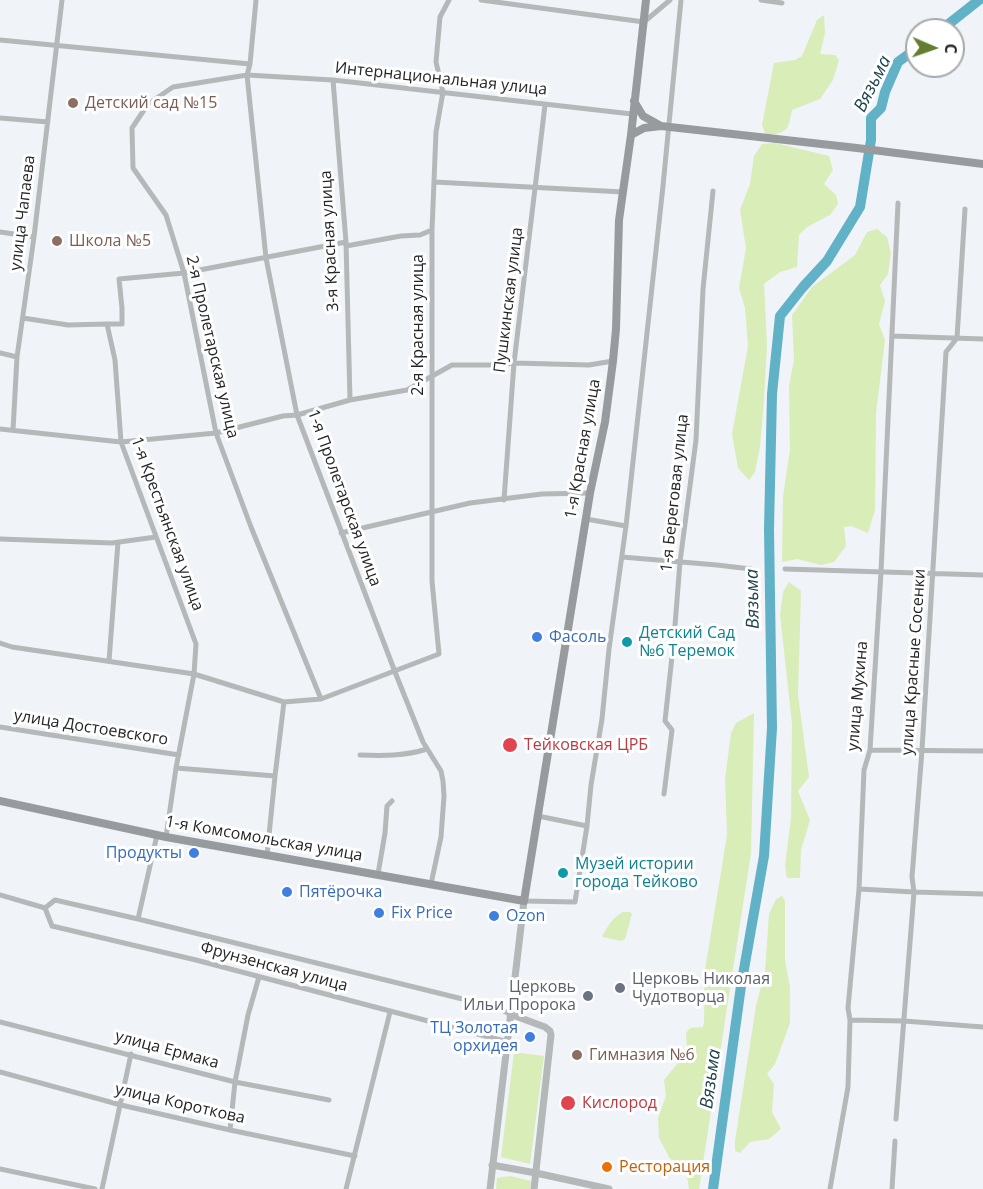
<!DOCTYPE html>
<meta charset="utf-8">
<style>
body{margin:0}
#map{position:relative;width:983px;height:1189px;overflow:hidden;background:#f0f3f8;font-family:"Open Sans",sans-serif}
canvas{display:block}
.north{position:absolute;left:905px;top:18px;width:60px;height:60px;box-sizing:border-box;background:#fff;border:2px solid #a7a8a9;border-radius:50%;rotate:92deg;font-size:16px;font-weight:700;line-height:24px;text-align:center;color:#242527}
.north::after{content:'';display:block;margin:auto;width:21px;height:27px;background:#657d30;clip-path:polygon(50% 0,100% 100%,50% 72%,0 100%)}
</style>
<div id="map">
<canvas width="983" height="1189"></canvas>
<div class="north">С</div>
</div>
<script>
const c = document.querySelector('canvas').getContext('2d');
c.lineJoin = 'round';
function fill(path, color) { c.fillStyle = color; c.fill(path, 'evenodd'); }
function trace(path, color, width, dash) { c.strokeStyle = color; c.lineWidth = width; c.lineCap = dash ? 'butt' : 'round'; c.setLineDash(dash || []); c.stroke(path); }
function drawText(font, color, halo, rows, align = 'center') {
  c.font = font + ' "Open Sans",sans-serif'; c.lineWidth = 6; c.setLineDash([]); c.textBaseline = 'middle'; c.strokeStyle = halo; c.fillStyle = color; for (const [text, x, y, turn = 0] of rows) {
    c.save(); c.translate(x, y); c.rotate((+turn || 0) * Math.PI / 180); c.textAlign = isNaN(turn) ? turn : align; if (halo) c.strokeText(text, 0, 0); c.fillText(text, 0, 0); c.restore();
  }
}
fill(new Path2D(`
 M824 15 825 33 820 54 835 55 839 60 833 80 820 99 792 110C788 131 788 132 766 136L762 125 774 63 795 60 802 56 817 20Z
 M775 143 829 156 833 170 824 184 836 195 838 204 830 215 807 227 799 235 797 267 780 272 764 284 767 345 764 400 760 447 755 472 749 480 738 468 732 434 748 346 745 308 739 288 746 248 740 210 750 184 754 156 762 144Z
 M877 229 887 237 891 253 888 274 880 285 885 301 879 324 885 340 876 413 875 510 868 533 851 526 844 527 846 546 834 562 821 565 797 559 782 562 783 496 790 450 789 386 794 360 792 315 812 287 855 255 867 232Z
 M789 582 801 591 798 695 809 777 798 791 810 820 801 850 800 878H787L785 866 791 818 792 724 780 614 783 592Z
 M754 713 751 853 699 1189H689L685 1164 670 1159 659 1138 658 1118 666 1096 664 1080 687 1052 686 1033 690 1028 703 1027 704 1022 705 970 727 835 725 779 731 733 736 723Z
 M782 896 785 901V960L790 987V1023L775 1064 767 1074 774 1084 772 1112 781 1129 769 1139 750 1142 740 1153 735 1151V1141L756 1006 765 971 769 914 776 899Z
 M623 912H630L632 914 625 939 621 941 603 937 602 936C609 925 611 919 623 912Z
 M514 1052 544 1056 530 1164 501 1157Z
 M510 1176 531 1181 530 1189H496L497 1178Z`), '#d9edb9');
trace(new Path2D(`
 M941 30 979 0
 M713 1189 741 986 764 856 772 728 769 529 772 394 780 316 803 287 827 261 860 207 871 140V118L881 108 885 92 898 62 917 48`), '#61b1c7', 10);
trace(new Path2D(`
 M256 0 250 64 247 75 266 258 297 415 395 672 423 742 441 771 443 781 444 796 441 837 431 884
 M481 0 644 22 670 0
 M761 0 782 3
 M0 40 250 64
 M333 80 346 242 350 400
 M0 118 48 122
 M434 182 623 192
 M0 232 34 237
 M346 246 401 236 420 235 432 230
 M23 318 68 325 107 324 115 360 121 442 196 644 194 674 176 768 166 837
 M107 324H122V308L119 279 184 273 346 242
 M892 336 983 339
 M0 353 17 357
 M0 429 121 442 216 433 283 416 297 415 350 400 407 390 452 365H498L514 363 589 365 613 361
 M13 430 17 357 34 237 62 0
 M504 500 514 363 545 105
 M586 519 626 526
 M341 533 470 503 542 494 590 493
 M0 539 112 543 156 537
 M622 557 717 565 751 569
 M785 569 983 575
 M0 643 12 647 194 674 284 702 321 699 439 654 432 581V230L436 132 443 92 436 62 440 17 449 0
 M109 661 118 542
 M321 699 251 527 216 433 184 273 166 215 133 168 132 128 148 104 173 87 247 75 333 80 632 114
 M0 727 179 755
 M870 750 983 751
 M360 755C383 756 405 756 427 749
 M176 768 275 776
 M664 794 672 730 665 721 674 638 680 562 696 440 703 289 713 191
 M538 816 587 826
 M267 855 275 776 284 702
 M378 874 385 833 387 806 392 801
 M859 889 914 892 983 894
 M0 895 45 908 52 926 196 960 508 1042
 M524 901 575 902 587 826 591 785 602 719 609 649 626 526 663 186 681 0
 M45 908 55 900 138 919 495 1007 510 1014
 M138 919 157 835
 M850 1020 904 1021 983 1027
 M0 1022 235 1082 329 1100
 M0 1072 121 1105 230 1130 355 1156
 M896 1119 914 892 912 877 922 750 946 352 957 338 965 209
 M230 1130 235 1082 248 1015 259 977
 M0 1169 95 1189
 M102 1189 131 1054
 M346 1189 390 1012
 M830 1189 848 1087 850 1020 848 1008 859 889 864 770 870 750 881 572 898 203
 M892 1189 895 1141`), '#b5b8b9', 5);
trace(new Path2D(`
 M510 1014 545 1027 550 1031 551 1035 534 1189
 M492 1165 536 1173 609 1189
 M490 1189 524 901`), '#b5b8b9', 7);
trace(new Path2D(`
 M634 101 643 116 661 126 857 148 983 164
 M631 135 644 128 661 126
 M0 801 166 837 524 901 590 493 605 422 613 361 616 329 619 220 631 135 646 0`), '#979b9d', 8);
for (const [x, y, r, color] of [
 [73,103,6,"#8d6e63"],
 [57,241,6,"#8d6e63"],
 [537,637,6,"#3f7fe0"],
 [627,642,6,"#0f9aa8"],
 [510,745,8,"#e0444e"],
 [194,853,6,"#3f7fe0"],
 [563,873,6,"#0f9aa8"],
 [287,892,6,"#3f7fe0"],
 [379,913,6,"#3f7fe0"],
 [494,916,6,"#3f7fe0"],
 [620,988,6,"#6b7280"],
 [588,996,6,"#6b7280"],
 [530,1037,6,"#3f7fe0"],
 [577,1055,6,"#8d6e63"],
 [568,1103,8,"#e0444e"],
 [607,1167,6,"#e8710a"]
]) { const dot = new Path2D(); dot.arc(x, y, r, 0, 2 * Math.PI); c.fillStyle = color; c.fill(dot); trace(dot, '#fff', 2); }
drawText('16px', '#242527', '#fff', [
 ["Интернациональная улица",441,79,6],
 ["улица Чапаева",23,213,-83],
 ["3-я Красная улица",330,241,-93],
 ["Пушкинская улица",509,300,-83],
 ["2-я Красная улица",418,325,-90],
 ["2-я Пролетарская улица",212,347,77],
 ["1-я Красная улица",583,449,-80],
 ["1-я Береговая улица",675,493,-84],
 ["1-я Пролетарская улица",344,498,70],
 ["1-я Крестьянская улица",167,524,70],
 ["улица Красные Сосенки",914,662,-86],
 ["улица Мухина",858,696,-85],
 ["улица Достоевского",91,728,9],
 ["1-я Комсомольская улица",264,839,10],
 ["Фрунзенская улица",274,967,15],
 ["улица Ермака",167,1050,15],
 ["улица Короткова",180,1104,13]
]);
drawText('16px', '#785e54', '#fff', [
 ["Детский сад №15",85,103],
 ["Школа №5",69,241],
 ["Гимназия №6",589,1055]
], 'left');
drawText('16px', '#0d838f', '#fff', [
 ["Детский Сад",639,633],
 ["№6 Теремок",639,651],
 ["Музей истории",575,864],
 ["города Тейково",575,882]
], 'left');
drawText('16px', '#366cbe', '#fff', [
 ["Фасоль",549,637],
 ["Продукты",182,853,"right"],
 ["Пятёрочка",299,892],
 ["Fix Price",391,913],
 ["Ozon",506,916],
 ["ТЦ Золотая",518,1028,"right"],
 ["орхидея",518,1046,"right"]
], 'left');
drawText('16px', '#be3a42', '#fff', [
 ["Тейковская ЦРБ",524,745],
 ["Кислород",582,1103]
], 'left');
drawText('16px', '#5b616d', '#fff', [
 ["Церковь Николая",632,979],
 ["Чудотворца",632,997],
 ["Церковь",576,987,"right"],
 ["Ильи Пророка",576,1005,"right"]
], 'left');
drawText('16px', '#c56008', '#fff', [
 ["Ресторация",619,1167]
], 'left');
drawText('italic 18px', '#1d424c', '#fff', [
 ["Вязьма",873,84,-63],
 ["Вязьма",753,599,-91],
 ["Вязьма",711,1079,-82]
]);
</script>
